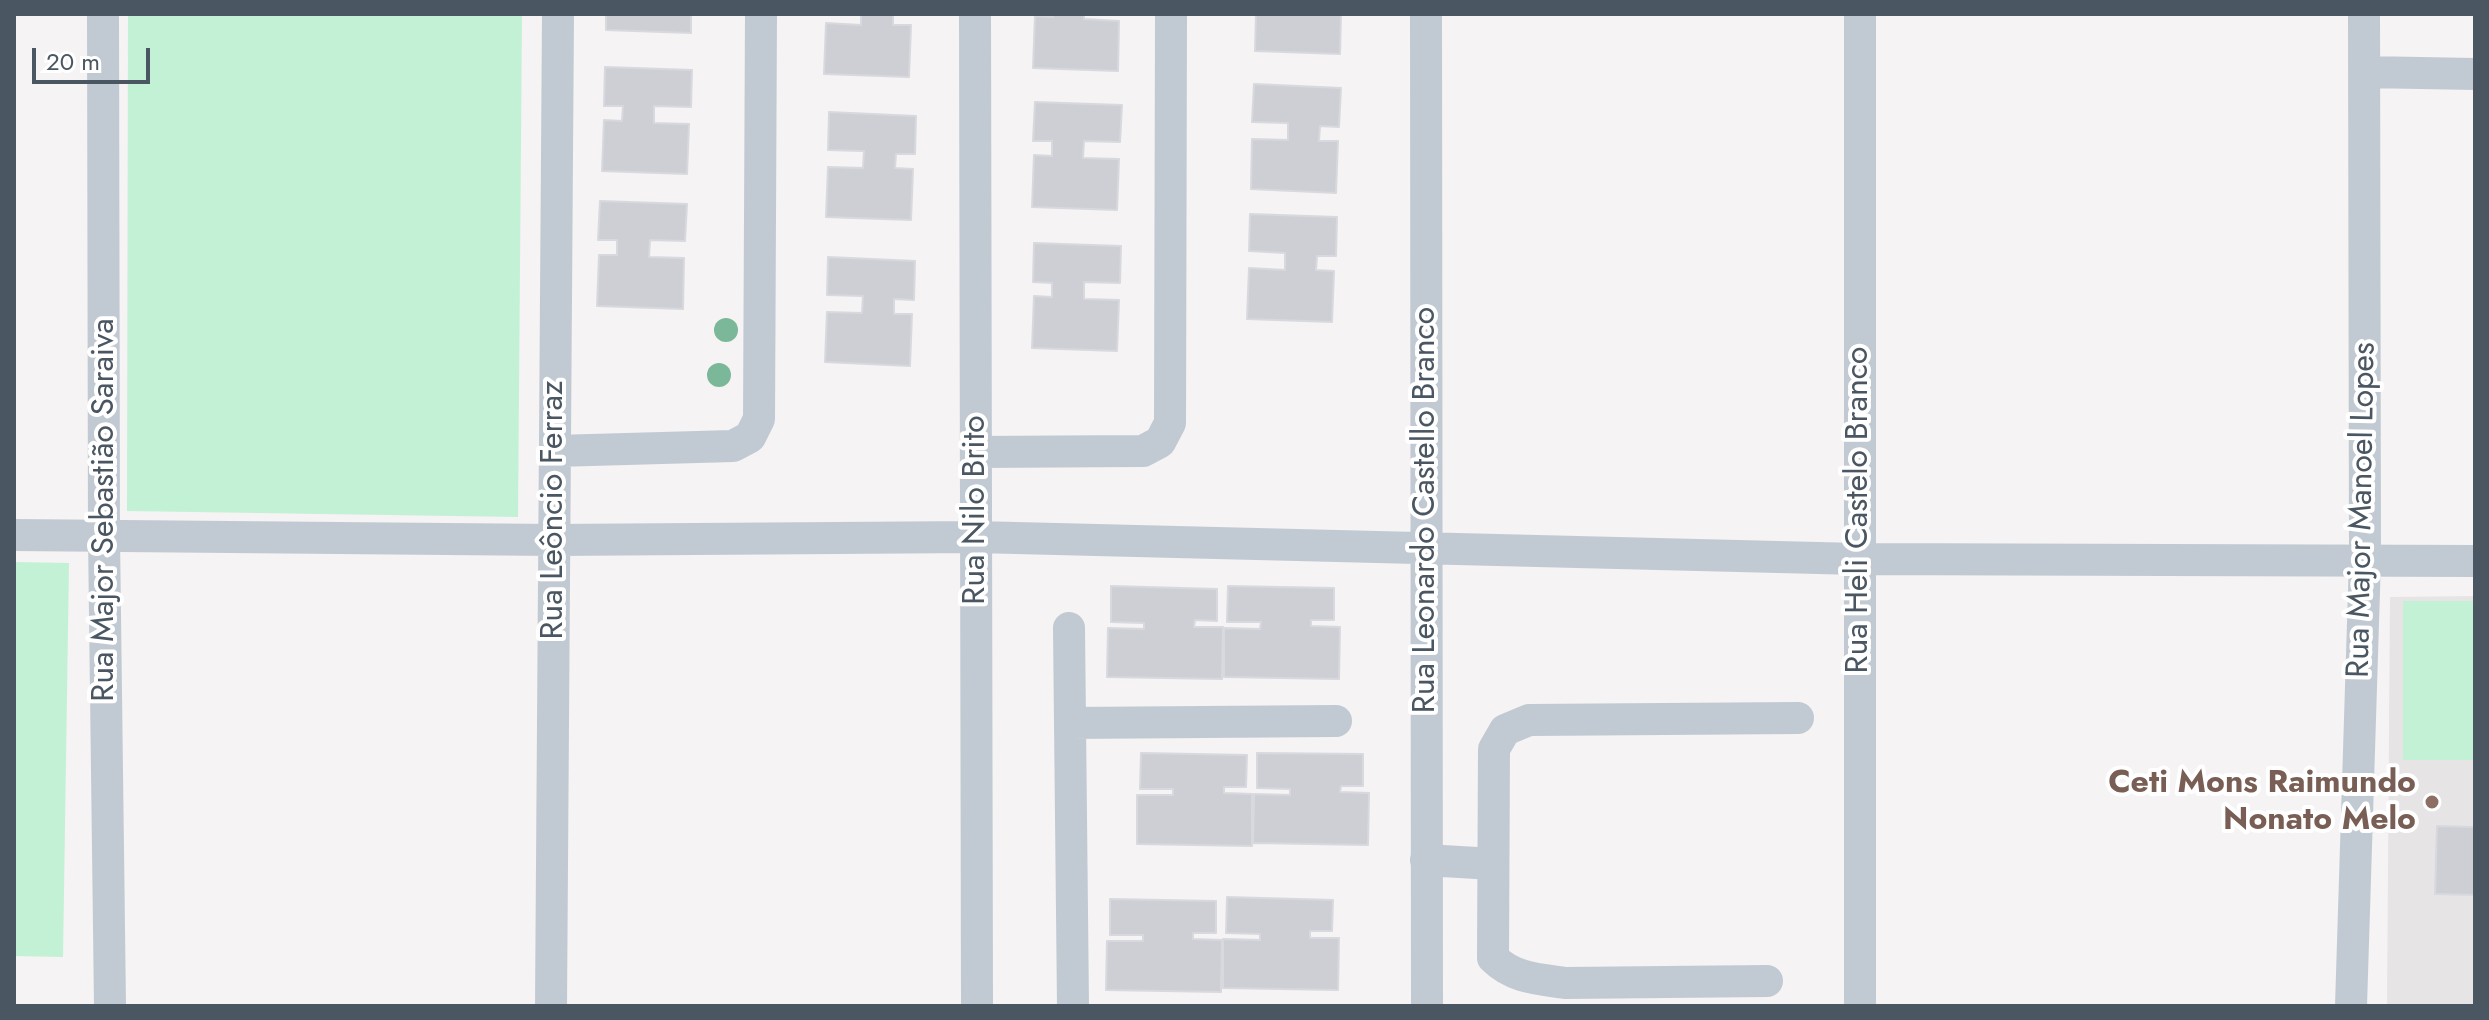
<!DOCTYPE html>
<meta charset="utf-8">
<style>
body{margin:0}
#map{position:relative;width:2489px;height:1020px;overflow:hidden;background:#f5f3f3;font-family:Jost,sans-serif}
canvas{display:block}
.frame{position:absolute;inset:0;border:16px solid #4a5661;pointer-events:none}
.scale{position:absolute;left:32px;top:48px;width:118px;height:36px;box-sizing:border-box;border:4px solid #4a5661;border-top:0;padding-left:10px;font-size:24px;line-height:28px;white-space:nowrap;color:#4a5661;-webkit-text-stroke:6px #fff;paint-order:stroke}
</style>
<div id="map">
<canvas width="2489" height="1020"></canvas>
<div class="frame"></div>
<div class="scale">20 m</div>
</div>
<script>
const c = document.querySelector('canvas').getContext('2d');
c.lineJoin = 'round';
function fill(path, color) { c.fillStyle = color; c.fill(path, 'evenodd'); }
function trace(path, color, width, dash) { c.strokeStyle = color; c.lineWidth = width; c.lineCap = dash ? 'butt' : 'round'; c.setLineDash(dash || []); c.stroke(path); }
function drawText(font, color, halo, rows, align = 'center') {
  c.font = font + ' Jost,sans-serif'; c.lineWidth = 8; c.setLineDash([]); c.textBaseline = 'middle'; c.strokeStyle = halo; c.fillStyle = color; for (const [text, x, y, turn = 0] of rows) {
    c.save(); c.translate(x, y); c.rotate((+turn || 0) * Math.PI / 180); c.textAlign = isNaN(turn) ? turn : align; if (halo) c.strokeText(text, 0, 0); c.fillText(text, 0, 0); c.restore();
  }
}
fill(new Path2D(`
 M2475 596V1006H2387L2390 597Z`), '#e6e4e5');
fill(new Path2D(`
 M128 14H522L518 517 127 511Z
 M14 562 69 563 63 957 14 956Z
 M2403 601H2475V760H2403Z`), '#c3f1d5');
const building = new Path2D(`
 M606 14H691V33L606 30Z
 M861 14H893V25H911L909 77 824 74 826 23 861 25Z
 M1053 14H1084V19L1119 21 1118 71 1033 68 1035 16 1053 17Z
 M1256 14H1341L1340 54 1255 51Z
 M605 67 692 70 691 107 654 106V123L689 124 687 174 602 171 604 120 622 121 623 106H604Z
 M1254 84 1341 88 1339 127 1320 126 1319 141H1338L1336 193 1251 189 1252 139 1288 140V123L1252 122Z
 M1035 102 1122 105 1120 142 1084 141 1083 158 1119 159 1117 210 1032 207 1034 155 1052 156V141H1033Z
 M829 112 916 116 915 154H896L895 168 913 169 911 220 826 217 828 167 863 168 864 151 828 150Z
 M600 201 687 204 685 241 650 240 649 257 684 258 683 309 597 306 599 255H617V240H598Z
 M1250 214 1337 217 1336 256H1317L1316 270 1334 271 1332 322 1247 319 1249 268 1285 270V253L1249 251Z
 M1034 243 1121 246 1120 283 1084 282V299L1119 300 1117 351 1032 348 1034 296 1052 297V283L1033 282Z
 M828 257 915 261 914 300 894 299V314H912L910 366 825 362 827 312 862 313 863 296 827 295Z
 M1111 586 1217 589V621L1195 620 1194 627H1223L1222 679 1107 677 1108 628 1144 629V623L1111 622Z
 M1228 586 1334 588V620H1311V626L1340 627 1339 679 1224 677V628L1260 629 1261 622H1227Z
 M1141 753 1247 755 1246 787H1224V793L1252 794V846L1137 844V795H1173V789H1140Z
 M1257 753 1363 754V786H1341L1340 792 1369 793 1368 845 1253 843 1254 794 1290 795V789L1257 788Z
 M2437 826 2475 827V895L2435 894Z
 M1227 897 1333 900 1332 931H1310V938H1339L1338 990 1223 988V939L1260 940V934L1226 933Z
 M1110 899 1216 901V933H1193V939L1222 940 1221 992 1106 990 1107 941H1143V935H1110Z`);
fill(building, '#cdcfd5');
trace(building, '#d7d9de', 2);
trace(new Path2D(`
 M103 14 104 536 110 1006
 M975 14 977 1006
 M1426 14 1427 1006
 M1860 14V1006
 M2366 72 2475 74
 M555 451 733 446 750 437 759 419 761 14
 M976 452 1143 451 1160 442 1170 423 1171 14
 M14 535 554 540 976 537 1858 559 2475 561
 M1069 628 1073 1006
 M1070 723 1336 721
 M1426 860 1493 864
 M1767 981 1565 983C1538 979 1513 978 1493 958L1494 749 1505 730 1529 720 1798 718
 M551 1006 558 14
 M2351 1006 2365 559 2364 14`), '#c1cad2', 32);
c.fillStyle = '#7bb799';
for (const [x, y] of [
 [726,330],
 [719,375]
]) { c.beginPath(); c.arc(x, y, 12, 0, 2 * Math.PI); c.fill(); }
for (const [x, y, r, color] of [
 [2432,802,8,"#8d6e63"]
]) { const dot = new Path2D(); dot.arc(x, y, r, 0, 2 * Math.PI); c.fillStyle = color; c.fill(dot); trace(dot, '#fff', 3); }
drawText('32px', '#4a5661', '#fff', [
 ["Rua Major Sebastião Saraiva",105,510,-90],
 ["Rua Leôncio Ferraz",554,510,-90],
 ["Rua Nilo Brito",976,510,-90],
 ["Rua Leonardo Castello Branco",1426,510,-90],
 ["Rua Heli Castelo Branco",1859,510,-90],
 ["Rua Major Manoel Lopes",2363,510,-89]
]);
drawText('bold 32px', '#785e54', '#fff', [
 ["Ceti Mons Raimundo",2416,784],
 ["Nonato Melo",2416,821]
], 'right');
</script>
